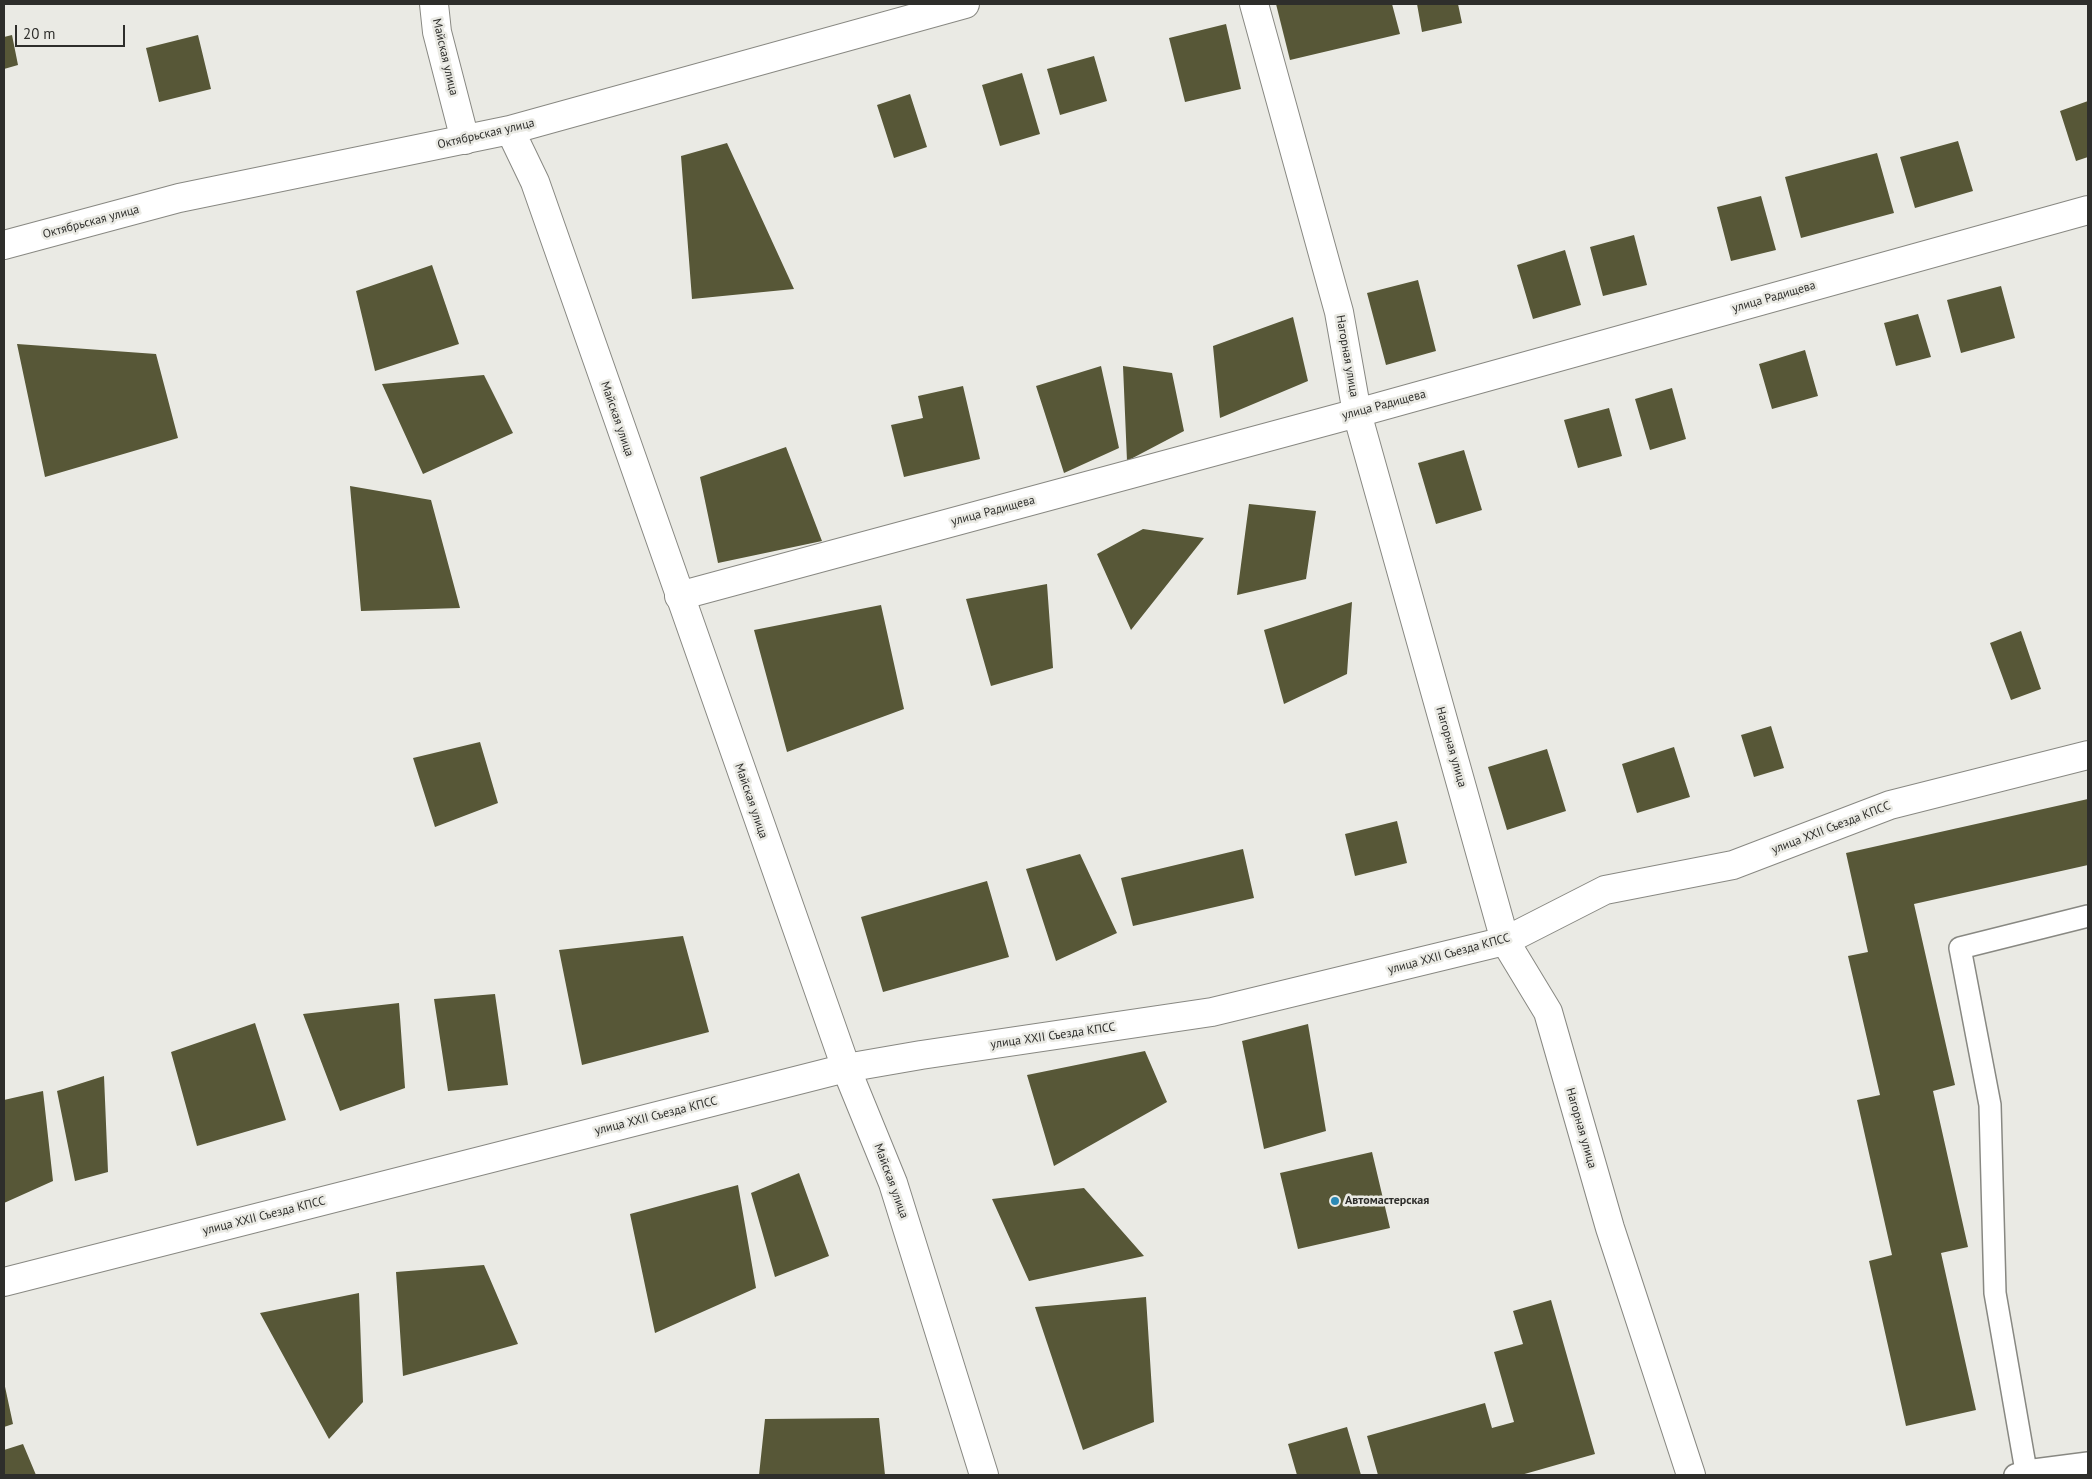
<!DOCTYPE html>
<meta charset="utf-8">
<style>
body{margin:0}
#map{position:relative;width:2092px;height:1479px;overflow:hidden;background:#eaeae4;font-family:"PT Sans",sans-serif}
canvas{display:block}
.frame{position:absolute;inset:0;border:5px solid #2e2e2b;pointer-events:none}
.scale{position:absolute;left:15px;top:25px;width:110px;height:22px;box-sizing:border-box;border:2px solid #2e2e2b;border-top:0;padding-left:6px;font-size:15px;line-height:18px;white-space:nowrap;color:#2e2e2b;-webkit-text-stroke:4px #eaeae4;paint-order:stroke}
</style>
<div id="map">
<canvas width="2092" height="1479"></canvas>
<div class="frame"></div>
<div class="scale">20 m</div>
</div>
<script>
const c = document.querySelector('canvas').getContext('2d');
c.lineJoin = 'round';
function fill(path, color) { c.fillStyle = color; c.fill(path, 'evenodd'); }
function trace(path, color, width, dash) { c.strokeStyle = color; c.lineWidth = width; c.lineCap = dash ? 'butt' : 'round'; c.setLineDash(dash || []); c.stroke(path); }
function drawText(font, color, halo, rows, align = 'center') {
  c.font = font + ' "PT Sans",sans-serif'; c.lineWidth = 5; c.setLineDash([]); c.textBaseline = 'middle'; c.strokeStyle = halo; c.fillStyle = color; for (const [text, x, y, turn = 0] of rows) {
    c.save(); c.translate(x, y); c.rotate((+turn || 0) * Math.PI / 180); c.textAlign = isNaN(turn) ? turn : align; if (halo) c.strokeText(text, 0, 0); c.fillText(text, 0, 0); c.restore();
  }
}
fill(new Path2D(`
 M1276 4H1392L1400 34 1290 60Z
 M1417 4H1458L1462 23 1422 32Z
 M1226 24 1241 89 1185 102 1169 38Z
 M12 35 18 65 4 69V37Z
 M198 35 211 89 159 102 146 48Z
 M1094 56 1107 101 1060 115 1047 69Z
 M1022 73 1040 134 1000 146 982 85Z
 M910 94 927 147 894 158 877 105Z
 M2088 101V157L2076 161 2060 111Z
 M1958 141 1973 191 1915 208 1900 157Z
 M727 143 794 289 692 299 681 156Z
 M1877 153 1894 213 1801 238 1785 177Z
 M1761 196 1776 250 1731 261 1717 207Z
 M1634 235 1647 285 1603 296 1590 247Z
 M1565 250 1581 305 1533 319 1517 265Z
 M432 265 459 344 375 371 356 291Z
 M1418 280 1436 351 1386 365 1367 293Z
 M2001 286 2015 338 1961 353 1947 300Z
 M1918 314 1931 357 1896 366 1884 323Z
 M1293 317 1308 381 1220 418 1213 346Z
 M17 344 156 354 178 438 45 477Z
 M1805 350 1818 396 1772 409 1759 364Z
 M1101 366 1119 448 1064 473 1036 386Z
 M1123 366 1172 373 1184 431 1127 461Z
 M484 375 513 433 423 474 382 384Z
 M963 386 980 459 904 477 891 425 923 418 918 396Z
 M1672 388 1686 439 1650 450 1635 399Z
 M1609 408 1622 456 1578 468 1564 420Z
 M786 447 822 541 718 563 700 477Z
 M1464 450 1482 510 1436 524 1418 463Z
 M350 486 431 500 460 608 361 611Z
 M1249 504 1316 511 1306 579 1237 595Z
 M1143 529 1204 538 1131 630 1097 554Z
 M1047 584 1053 668 991 686 966 599Z
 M1352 602 1347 674 1284 704 1264 630Z
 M881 605 904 709 787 752 754 630Z
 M2021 631 2041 689 2011 700 1990 643Z
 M1771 726 1784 768 1754 777 1741 735Z
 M480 742 498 803 435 827 413 758Z
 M1674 747 1690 797 1637 813 1622 764Z
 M1547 749 1566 811 1507 830 1488 767Z
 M2088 799V865L1914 904 1955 1085 1933 1091 1968 1247 1941 1253 1976 1410 1906 1426 1869 1261 1892 1255 1857 1100 1880 1095 1848 956 1868 952 1846 853Z
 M1397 821 1407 863 1355 876 1345 834Z
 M1243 849 1254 898 1133 926 1121 878Z
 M1080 854 1117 933 1056 961 1026 869Z
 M987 881 1009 957 883 992 861 917Z
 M683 936 709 1032 582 1065 559 950Z
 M495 994 508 1085 448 1091 434 999Z
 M399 1003 405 1088 340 1111 303 1014Z
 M255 1023 286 1120 197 1146 171 1052Z
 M1308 1024 1326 1131 1264 1149 1242 1041Z
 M1145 1051 1167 1102 1054 1166 1027 1075Z
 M104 1076 108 1172 75 1181 57 1091Z
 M43 1091 53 1181 4 1203V1100Z
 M1372 1152 1390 1228 1298 1249 1280 1173Z
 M799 1173 829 1256 775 1277 751 1193Z
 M738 1185 756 1288 655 1333 630 1214Z
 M1084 1188 1144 1256 1029 1281 992 1199Z
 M484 1265 518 1344 403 1376 396 1272Z
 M359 1293 363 1402 329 1439 260 1313Z
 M1146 1297 1154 1422 1083 1450 1035 1307Z
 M1551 1300 1595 1454 1521 1475H1378L1367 1436 1485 1403 1492 1428 1514 1422 1494 1352 1523 1344 1513 1311Z
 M4 1382 13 1424 4 1427Z
 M879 1418 885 1475H759L765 1419Z
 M1347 1427 1361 1475H1297L1288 1444Z
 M23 1444 36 1475H4V1450Z`), '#575737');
const service = new Path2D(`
 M2026 1471 1995 1293 1990 1105 1960 948 2088 916
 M2015 1475 2026 1471 2088 1463`);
const minor = new Path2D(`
 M434 4 437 32 465 140
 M1254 4 1339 312 1357 413 1505 941 1548 1012 1610 1228 1691 1475
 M679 596 1357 413 2088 210
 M4 1282 846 1068 921 1055 1212 1012 1505 941 1605 890 1733 865 1890 805 2088 755`);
const tertiary = new Path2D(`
 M510 130 535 182 846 1068 893 1183 984 1475
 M4 245 179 198 510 130 965 4`);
trace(service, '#888882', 24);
trace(minor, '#888882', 30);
trace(tertiary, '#888882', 30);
trace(service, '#fff', 21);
trace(minor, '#fff', 28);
trace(tertiary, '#fff', 28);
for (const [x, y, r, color] of [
 [1335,1201,5,"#2b89b5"]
]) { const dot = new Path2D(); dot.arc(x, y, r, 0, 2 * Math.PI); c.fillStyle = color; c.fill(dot); trace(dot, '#eaeae4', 2); }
drawText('12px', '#2e2e2b', '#eaeae4', [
 ["Майская улица",445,57,77],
 ["Октябрьская улица",486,134,-13],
 ["Октябрьская улица",91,222,-15],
 ["улица Радищева",1774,297,-16],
 ["Нагорная улица",1347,356,80],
 ["улица Радищева",1384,405,-15],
 ["Майская улица",617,419,71],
 ["улица Радищева",993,511,-15],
 ["Нагорная улица",1451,747,74],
 ["Майская улица",751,801,71],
 ["улица XXII Съезда КПСС",1831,828,-21],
 ["улица XXII Съезда КПСС",1449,954,-15],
 ["улица XXII Съезда КПСС",1053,1036,-8],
 ["улица XXII Съезда КПСС",656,1116,-14],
 ["Нагорная улица",1581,1128,74],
 ["Майская улица",891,1181,70],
 ["улица XXII Съезда КПСС",264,1216,-14]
]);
drawText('bold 12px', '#2e2e2b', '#eaeae4', [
 ["Автомастерская",1345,1201]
], 'left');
</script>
